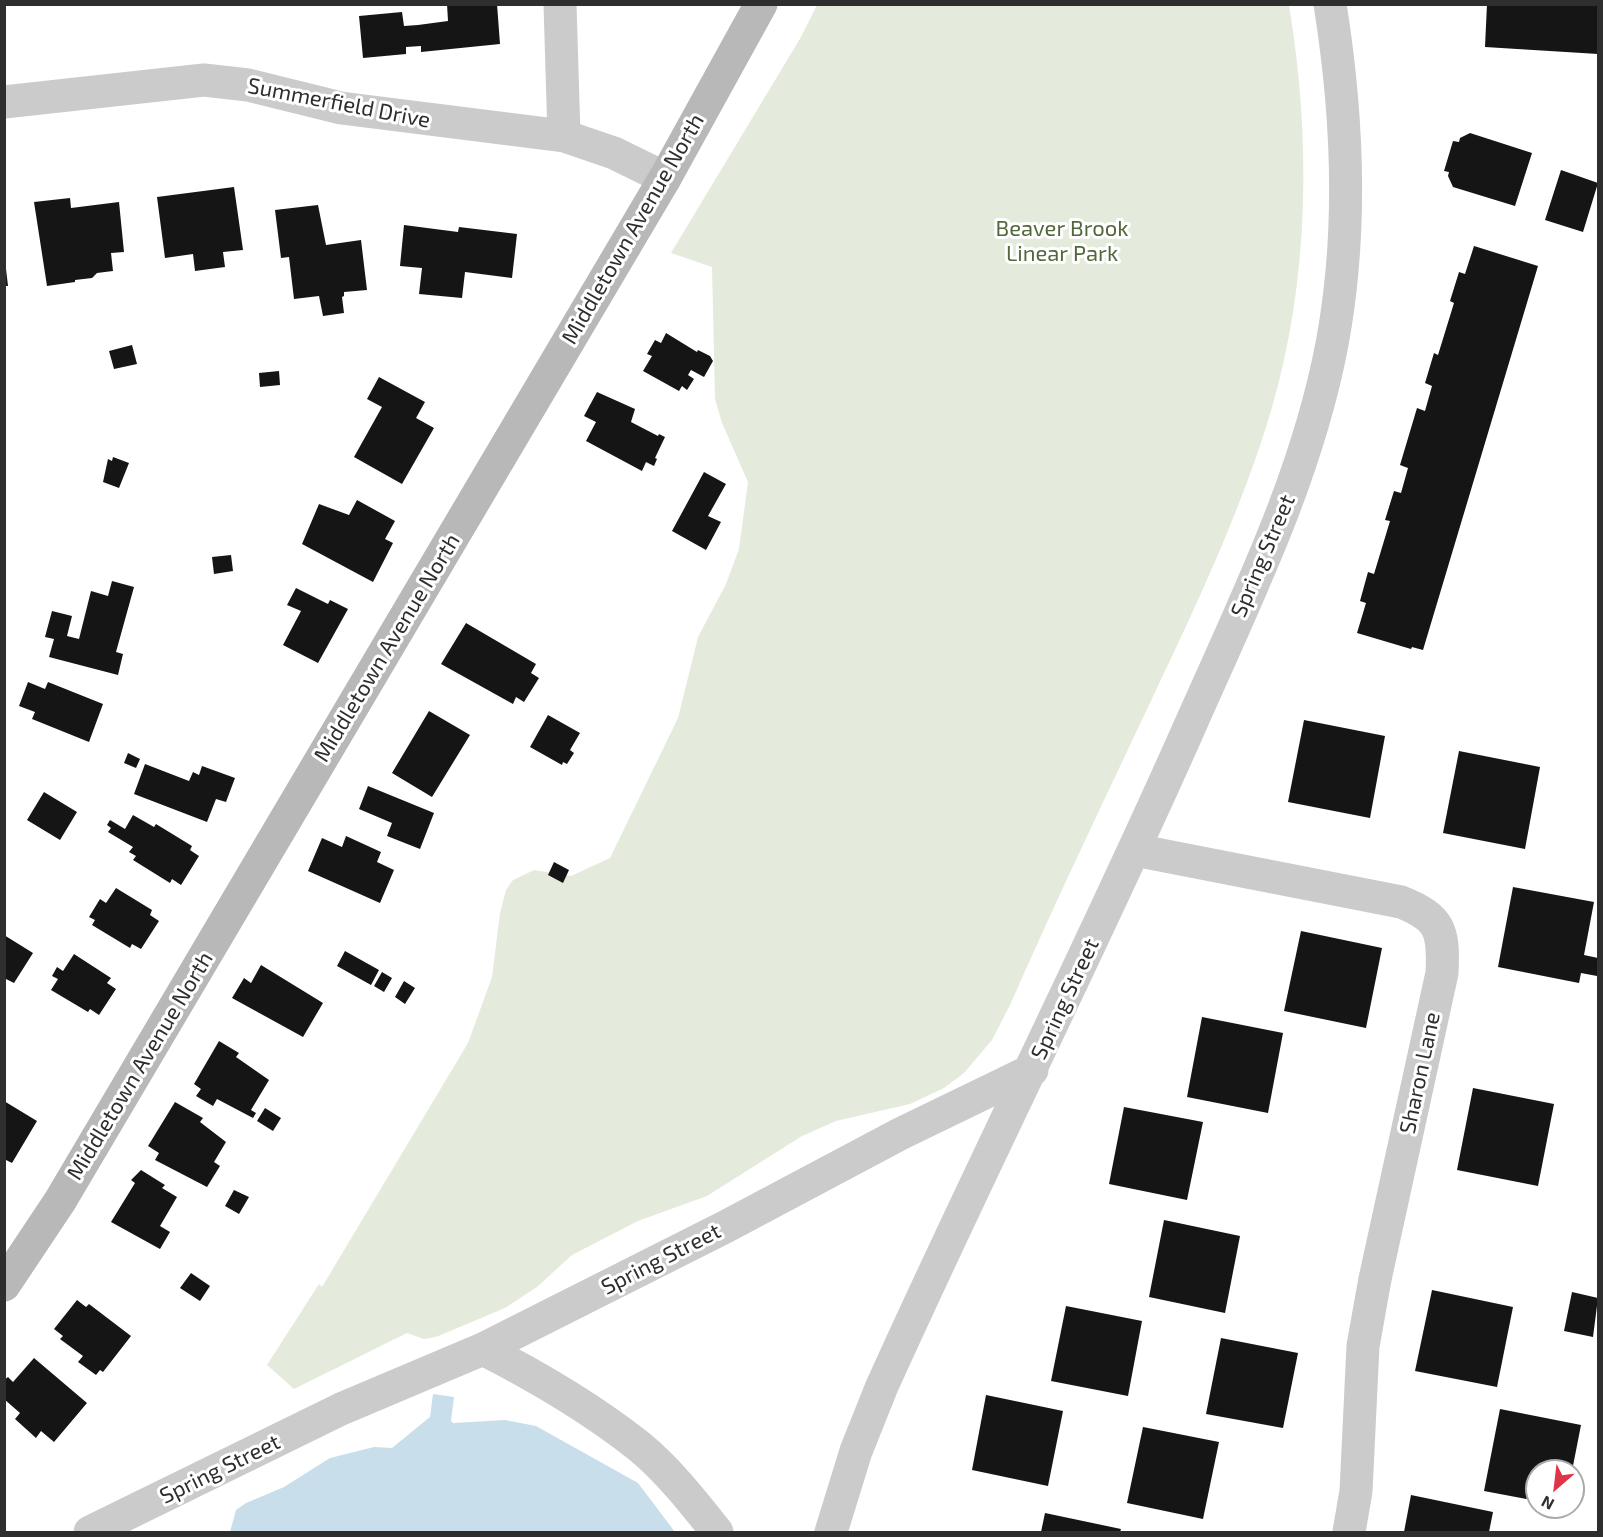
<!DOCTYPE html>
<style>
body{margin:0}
#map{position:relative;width:1603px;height:1537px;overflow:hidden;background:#fff;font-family:"Exo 2",sans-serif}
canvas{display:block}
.frame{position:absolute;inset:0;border:6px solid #2e2e2e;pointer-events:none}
.north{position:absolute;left:1525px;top:1459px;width:60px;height:60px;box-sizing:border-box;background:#fff;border:2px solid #ababab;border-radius:50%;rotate:208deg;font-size:16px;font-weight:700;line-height:24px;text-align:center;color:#2e2e2e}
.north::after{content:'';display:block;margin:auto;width:21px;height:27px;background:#e03447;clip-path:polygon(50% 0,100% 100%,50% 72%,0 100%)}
</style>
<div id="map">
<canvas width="1603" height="1537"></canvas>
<div class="frame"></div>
<div class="north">N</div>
</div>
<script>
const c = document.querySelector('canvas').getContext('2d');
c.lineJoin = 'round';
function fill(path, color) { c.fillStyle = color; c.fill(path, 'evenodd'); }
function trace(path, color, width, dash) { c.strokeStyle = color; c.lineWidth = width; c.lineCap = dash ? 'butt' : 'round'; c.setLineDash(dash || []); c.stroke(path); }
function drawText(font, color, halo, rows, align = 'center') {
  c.font = font + ' "Exo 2",sans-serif'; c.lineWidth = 6; c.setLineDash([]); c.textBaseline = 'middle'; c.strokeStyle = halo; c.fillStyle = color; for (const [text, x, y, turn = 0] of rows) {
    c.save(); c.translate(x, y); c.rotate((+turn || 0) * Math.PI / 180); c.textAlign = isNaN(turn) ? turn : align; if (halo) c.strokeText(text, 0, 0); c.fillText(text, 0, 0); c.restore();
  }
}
fill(new Path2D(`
 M817 5H1289C1311 138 1310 279 1271 411 1243 505 1200 597 1158 686 1108 792 1057 898 1010 1005L992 1040 964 1073 944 1088 910 1104 836 1121 802 1136 707 1196 638 1221 572 1255 537 1287 505 1308 436 1337 424 1339 407 1333 294 1389 267 1365 319 1284 322 1287 468 1043 492 977 500 913 506 890 513 880 534 870 571 876 610 858 678 718 698 637 726 584 739 549 748 482 722 423 715 399 712 267 671 253 801 37Z`), '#e4ebdc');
fill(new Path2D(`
 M433 1394 454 1397 451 1421 453 1423 505 1420 536 1426 638 1483 675 1532H230L236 1510 246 1503 284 1487 330 1458 374 1447 392 1448 430 1417Z`), '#c8deea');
fill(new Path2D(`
 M447 4H497L500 44 421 52V46L406 47V54L363 58 359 16 402 12 404 26 418 25 448 21Z
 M1487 4H1598V54L1485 47Z
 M1470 133 1532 153 1515 206 1453 187 1448 176 1449 172 1444 171 1453 141 1459 142 1460 138Z
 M1561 170 1598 183 1583 232 1545 220Z
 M234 187 243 250 223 252 225 267 195 271 193 254 165 258 157 197Z
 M70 198 71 208 119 202 124 252 111 253 113 271 97 273 92 278 75 280V282L47 286 34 202Z
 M318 205 326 245 361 240 367 290 344 292V296L342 297 344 313 323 316 319 296 294 299 289 257 281 258 275 210Z
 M404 225 458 232 459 227 517 234 512 278 465 272 462 298 419 294 422 268 400 266Z
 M1474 246 1538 266 1423 650 1412 647 1411 649 1357 633 1366 603 1360 601 1368 572 1374 574 1390 521 1385 520 1394 491 1401 493 1408 468 1400 465 1417 408 1425 411 1432 386 1425 383 1434 353 1438 355 1454 303 1450 301 1459 272 1465 274Z
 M4 269H6L8 286H4Z
 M666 333 697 352 698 350 710 356 713 361 704 377 691 370 688 375 694 379 687 390 682 386 679 391 643 371 652 356 647 354 655 340 661 343Z
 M132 345 137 364 114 369 109 351Z
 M279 371 280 385 260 387 259 373Z
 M379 377 425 402 416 418 434 428 402 484 354 457 382 407 367 399Z
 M597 392 635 409 631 422 658 436 659 434 665 437 655 458 657 459 654 466 646 462 642 471 586 441 596 422 584 416Z
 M113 457 129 463 119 488 103 482 108 459 112 461Z
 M704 472 726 484 708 516 721 522 706 550 672 531Z
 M357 500 395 521 385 539 393 543 373 582 302 544 319 504 349 515Z
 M231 555 233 571 214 574 212 557Z
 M112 581 134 587 116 652 123 654 118 675 49 657 54 639 45 637 52 611 72 616 67 636 79 639 91 591 108 596Z
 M296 588 328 604 330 600 348 609 318 663 283 645 301 611 287 605Z
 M466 623 536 664 531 673 539 678 524 702 516 697 513 704 441 664Z
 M28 682 45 689 48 682 103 704 89 742 32 719 35 712 19 706Z
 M429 711 470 735 432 797 392 773Z
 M548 715 580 733 570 750 574 753 567 764 563 762 562 765 530 747Z
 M1304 720 1385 736 1370 818 1288 802Z
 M1459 751 1540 767 1525 849 1443 833Z
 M128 753 140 759 136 768 124 763Z
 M145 764 189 781 193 772 199 775 202 766 235 778 226 802 216 799 207 822 134 794Z
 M368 786 434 813 420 849 387 836 392 823 359 809Z
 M44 792 77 812 60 840 27 820Z
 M133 815 154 827 156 824 192 846 190 850 199 856 181 885 172 879 170 883 133 860 136 856 129 852 133 847 108 832 111 828 107 825 110 820 125 829Z
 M346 836 381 852 377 862 394 870 380 903 308 871 322 838 342 847Z
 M554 862 569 870 563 883 548 875Z
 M1513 887 1594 902 1584 955 1598 958 1597 976 1581 973 1579 983 1498 967Z
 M116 888 152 910 150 915 159 921 141 949 132 944 130 948 92 925 95 920 89 917 100 899 106 903Z
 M1301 931 1382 948 1366 1028 1284 1011Z
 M4 935 33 953 14 983 4 978Z
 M345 951 379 970 371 985 337 966Z
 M74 954 111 978 107 983 116 989 99 1015 90 1009 88 1012 51 990 58 979 52 976 57 967 63 971Z
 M261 965 323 1003 303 1037 232 998 244 978 251 983Z
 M382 972 392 978 384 992 374 986Z
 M404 981 415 988 405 1004 395 997Z
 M1202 1017 1283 1033 1268 1113 1187 1097Z
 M219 1041 239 1053 236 1057 269 1080 251 1110 256 1113 253 1118 217 1099 213 1106 196 1096 201 1089 194 1084Z
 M1473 1088 1554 1104 1538 1186 1457 1170Z
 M4 1101 37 1121 12 1163 4 1159Z
 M175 1102 203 1118 200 1122 226 1142 214 1162 220 1166 207 1187 155 1160 159 1153 148 1146Z
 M1124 1107 1203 1122 1187 1200 1109 1184Z
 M265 1108 281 1118 273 1131 257 1121Z
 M141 1170 165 1185 162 1188 177 1197 160 1226 170 1232 160 1249 111 1222 135 1183 131 1180Z
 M234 1190 249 1197 239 1214 225 1206Z
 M1164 1220 1240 1236 1225 1313 1149 1297Z
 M191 1273 210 1286 200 1301 180 1288Z
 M1432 1290 1513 1307 1497 1387 1415 1371Z
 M1572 1292 1598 1298 1593 1337 1564 1331Z
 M77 1300 86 1307 89 1304 131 1336 103 1372 100 1370 96 1375 78 1362 83 1356 60 1339 63 1336 54 1329Z
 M1066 1306 1142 1321 1128 1396 1051 1381Z
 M1221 1338 1298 1353 1283 1428 1206 1414Z
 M34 1358 87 1403 54 1442 41 1431 36 1438 15 1419 20 1413 4 1399V1380L8 1377 13 1382Z
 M986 1395 1063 1411 1048 1486 972 1470Z
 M1500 1409 1581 1425 1572 1471H1537V1501L1484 1491Z
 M1143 1427 1219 1442 1203 1519 1127 1503Z
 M1411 1495 1493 1512 1489 1532H1404Z
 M1045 1513 1121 1529 1120 1532H1041Z`), '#151515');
trace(new Path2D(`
 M560 4 564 136
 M4 102 204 80 248 85 341 108 564 136 614 153 665 178
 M1135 850 1401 902C1441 918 1444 931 1442 973L1375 1279 1363 1346 1356 1491 1349 1532
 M483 1349C538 1377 591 1408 640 1447 669 1471 694 1503 717 1532
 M90 1532 341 1409 483 1349 725 1227 900 1134 1032 1070
 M831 1532 856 1451 882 1386C983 1162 1094 944 1193 719 1247 597 1307 476 1332 344 1353 232 1348 117 1330 4`), '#cbcbcb', 33);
trace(new Path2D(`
 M4 1285 60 1201 665 178 761 4`), '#b8b8b8', 33);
drawText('22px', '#2e2e2e', '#fff', [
 ["Summerfield Drive",339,103,11],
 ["Middletown Avenue North",633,229,-60],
 ["Spring Street",1263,556,-67],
 ["Middletown Avenue North",387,648,-59],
 ["Spring Street",1065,999,-65],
 ["Middletown Avenue North",140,1066,-59],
 ["Sharon Lane",1420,1073,-78],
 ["Spring Street",661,1259,-27],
 ["Spring Street",220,1469,-26]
]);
drawText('22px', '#52683c', '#fff', [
 ["Beaver Brook",1062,229],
 ["Linear Park",1062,254]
]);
</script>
